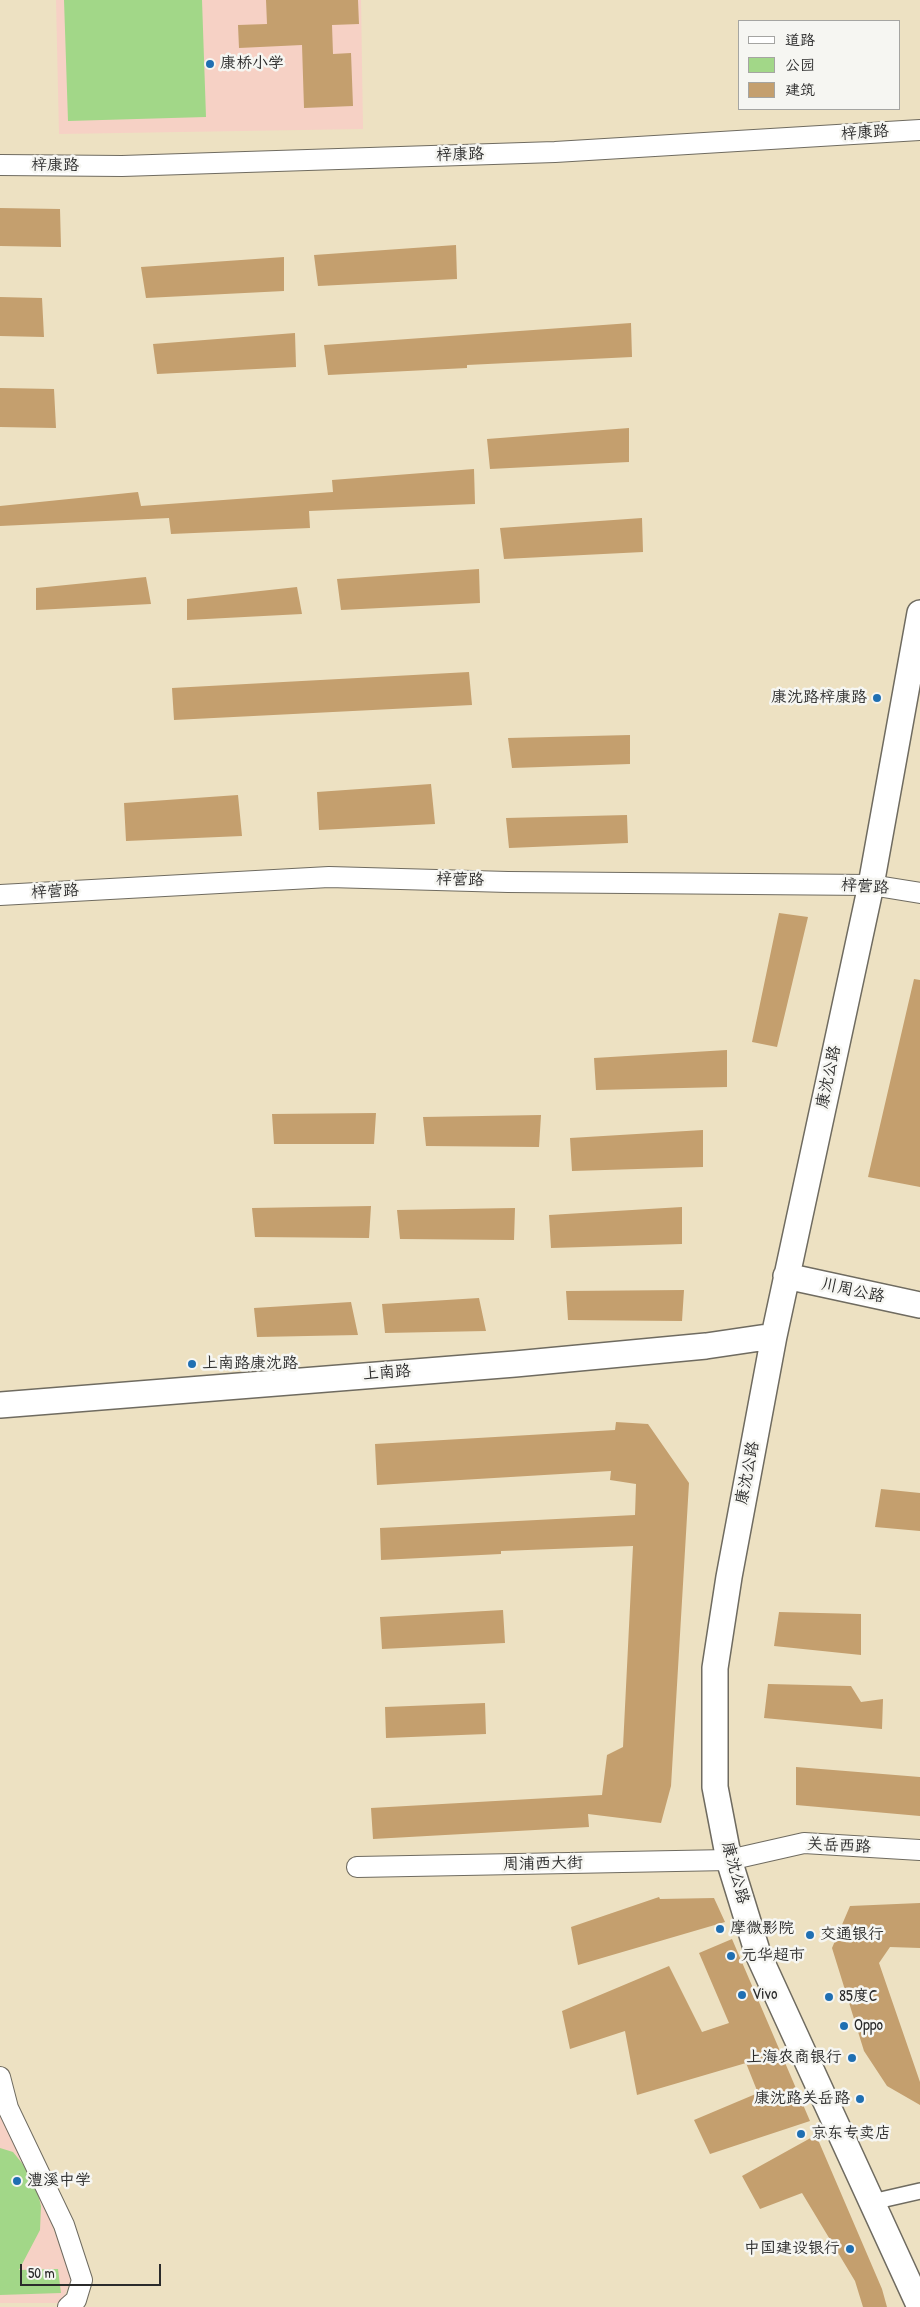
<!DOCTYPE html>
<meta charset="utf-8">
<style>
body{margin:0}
#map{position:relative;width:920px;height:2307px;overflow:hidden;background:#ede1c2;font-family:"Patrick Hand","LXGW WenKai TC",sans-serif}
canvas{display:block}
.legend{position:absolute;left:738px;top:20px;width:162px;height:90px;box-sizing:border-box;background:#f6f6f2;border:1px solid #a5a5a2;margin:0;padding:6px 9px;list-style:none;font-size:15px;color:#2b2b2b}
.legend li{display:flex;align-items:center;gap:10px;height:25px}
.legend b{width:25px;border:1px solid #a5a5a2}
.scale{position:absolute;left:20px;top:2264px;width:141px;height:22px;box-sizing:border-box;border:2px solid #2b2b2b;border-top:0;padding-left:6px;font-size:15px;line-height:18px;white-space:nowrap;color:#2b2b2b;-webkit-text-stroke:4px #f6f6f2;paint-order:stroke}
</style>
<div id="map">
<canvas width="920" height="2307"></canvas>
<ul class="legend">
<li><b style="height:6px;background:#fff"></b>道路</li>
<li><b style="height:14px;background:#a2d788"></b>公园</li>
<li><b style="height:14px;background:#c49f6e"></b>建筑</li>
</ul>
<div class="scale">50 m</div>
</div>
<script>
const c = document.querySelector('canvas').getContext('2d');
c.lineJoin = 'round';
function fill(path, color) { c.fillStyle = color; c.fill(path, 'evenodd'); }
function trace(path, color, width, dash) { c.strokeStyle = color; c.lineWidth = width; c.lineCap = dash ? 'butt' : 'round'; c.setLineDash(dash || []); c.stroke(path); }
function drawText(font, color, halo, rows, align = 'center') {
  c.font = font + ' "Patrick Hand","LXGW WenKai TC",sans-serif'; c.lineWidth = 5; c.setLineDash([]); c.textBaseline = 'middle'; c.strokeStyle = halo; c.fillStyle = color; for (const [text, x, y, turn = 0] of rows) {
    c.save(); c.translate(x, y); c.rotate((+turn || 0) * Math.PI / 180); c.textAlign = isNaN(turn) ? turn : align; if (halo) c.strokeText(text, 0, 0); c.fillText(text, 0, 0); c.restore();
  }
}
fill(new Path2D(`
 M56 0H361L363 129 59 134Z
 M0 2096 14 2137 52 2225 72 2279 61 2303H0Z`), '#f6d1c5');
fill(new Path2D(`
 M64 0H202L206 117 68 121Z
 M0 2148 13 2152 34 2178 41 2206 40 2230 19 2270 58 2269 61 2293 0 2295Z`), '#a2d788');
fill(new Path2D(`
 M266 0H358L359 24 332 25 333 54 351 53 353 106 304 108 302 45 239 48 238 25 267 24Z
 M0 208 60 209 61 247 0 246Z
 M456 245 457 279 318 286 314 255Z
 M284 257V291L146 298 141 267Z
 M0 297 42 298 44 337 0 336Z
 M631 323 632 357 467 365V368L328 375 324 345Z
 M295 333 296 367 157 374 153 344Z
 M0 388 54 389 56 428 0 427Z
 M629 428V462L490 469 487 439Z
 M474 469 475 504 309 511 310 528 171 534 169 518 0 526V506L138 492 141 506 333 492 332 480Z
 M642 518 643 552 504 559 500 528Z
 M479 569 480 603 341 610 337 579Z
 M146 577 151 604 36 610V588Z
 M297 587 302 614 187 620V599Z
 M469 672 472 705 174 720 172 688Z
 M630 735V764L512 768 508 738Z
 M431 784 435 824 319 830 317 792Z
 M238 795 242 836 126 841 124 803Z
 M627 815 628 843 509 848 506 818Z
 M779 913 808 917 777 1047 752 1042Z
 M914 979 920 980V1187L868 1177Z
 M727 1050V1087L596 1090 594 1058Z
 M376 1113 374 1144H274L272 1114Z
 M541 1115 539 1147 426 1146 423 1117Z
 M703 1130V1167L572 1171 570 1138Z
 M371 1206 369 1238 255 1237 252 1208Z
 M682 1207V1244L551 1248 549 1215Z
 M515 1208 514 1240 400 1239 397 1210Z
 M684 1290 682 1321 568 1320 566 1291Z
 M479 1298 486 1331 385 1333 382 1304Z
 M351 1302 358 1335 257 1337 254 1308Z
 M616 1422 648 1424 689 1483 671 1786 661 1823 588 1814 589 1827 373 1839 371 1808 602 1795 607 1755 623 1747 633 1546 501 1551V1554L381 1560 380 1528 635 1515 636 1484 610 1480 611 1471 377 1485 375 1444 615 1430Z
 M881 1489 920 1493V1531L875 1527Z
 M503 1610 505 1643 382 1649 380 1617Z
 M779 1612 861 1614V1655L774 1646Z
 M768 1684 851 1686 861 1702 883 1699 882 1729 764 1718Z
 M485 1703 486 1734 386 1738 385 1707Z
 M796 1767 920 1777V1816L796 1805Z
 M659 1897 660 1899 714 1898 725 1922 578 1965 571 1927Z
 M920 1903V1948L890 1947 879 1963 920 2082V2105L887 2086 864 2051 832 1948 850 1906Z
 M732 1939 810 2121 710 2154 694 2120 758 2093 746 2063 637 2095 625 2031 570 2049 562 2011 669 1966 702 2032 729 2023 699 1953Z
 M816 2135 882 2289 887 2307H863L855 2281 802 2193 760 2209 742 2176Z`), '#c49f6e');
const pedestrian = new Path2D(`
 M872 2202 920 2191`);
const minor = new Path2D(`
 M0 165 122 166 555 152 920 130
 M0 895 329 877 508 882 871 885 920 893
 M357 1867 729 1860 804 1843 920 1850
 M0 2077 8 2108 64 2225 82 2280 76 2300 68 2307`);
const tertiary = new Path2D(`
 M786 1276 920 1305
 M0 1405 515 1364 706 1346 774 1336
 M920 2307 758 1954 729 1860 715 1787V1668L729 1577 774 1336 871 885 920 613`);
trace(pedestrian, '#6f6b60', 18);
trace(minor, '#6f6b60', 22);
trace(tertiary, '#6f6b60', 28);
trace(pedestrian, '#fff', 15);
trace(minor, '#fff', 20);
trace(tertiary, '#fff', 25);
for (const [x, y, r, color] of [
 [210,64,5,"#1f6fb2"],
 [877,698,5,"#1f6fb2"],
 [192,1364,5,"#1f6fb2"],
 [720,1929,5,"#1f6fb2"],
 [810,1935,5,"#1f6fb2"],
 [731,1956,5,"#1f6fb2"],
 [742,1995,5,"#1f6fb2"],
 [829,1997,5,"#1f6fb2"],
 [844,2026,5,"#1f6fb2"],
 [852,2058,5,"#1f6fb2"],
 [860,2099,5,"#1f6fb2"],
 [801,2134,5,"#1f6fb2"],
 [17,2181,5,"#1f6fb2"],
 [850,2249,5,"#1f6fb2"]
]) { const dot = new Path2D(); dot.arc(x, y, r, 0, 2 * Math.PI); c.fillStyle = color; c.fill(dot); trace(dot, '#f6f6f2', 2); }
drawText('16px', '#2b2b2b', '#f6f6f2', [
 ["康桥小学",220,64],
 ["康沈路梓康路",867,698,"right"],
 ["上南路康沈路",202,1364],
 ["摩微影院",730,1929],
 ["交通银行",820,1935],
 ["元华超市",741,1956],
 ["Vivo",752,1995],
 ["85度C",839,1997],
 ["Oppo",854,2026],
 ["上海农商银行",842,2058,"right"],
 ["康沈路关岳路",850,2099,"right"],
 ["京东专卖店",811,2134],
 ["澧溪中学",27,2181],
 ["中国建设银行",840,2249,"right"]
], 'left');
drawText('16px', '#2b2b2b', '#f6f6f2', [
 ["梓康路",865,133,-4],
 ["梓康路",460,155,-2],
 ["梓康路",55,166],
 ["梓营路",460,880,1],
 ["梓营路",865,887,4],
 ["梓营路",55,892,-3],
 ["康沈公路",829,1077,-78],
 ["川周公路",853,1291,12],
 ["上南路",387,1373,-4],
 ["康沈公路",748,1473,-79],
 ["关岳西路",839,1846,3],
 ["周浦西大街",543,1864,-1],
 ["康沈公路",735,1873,75]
]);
</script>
